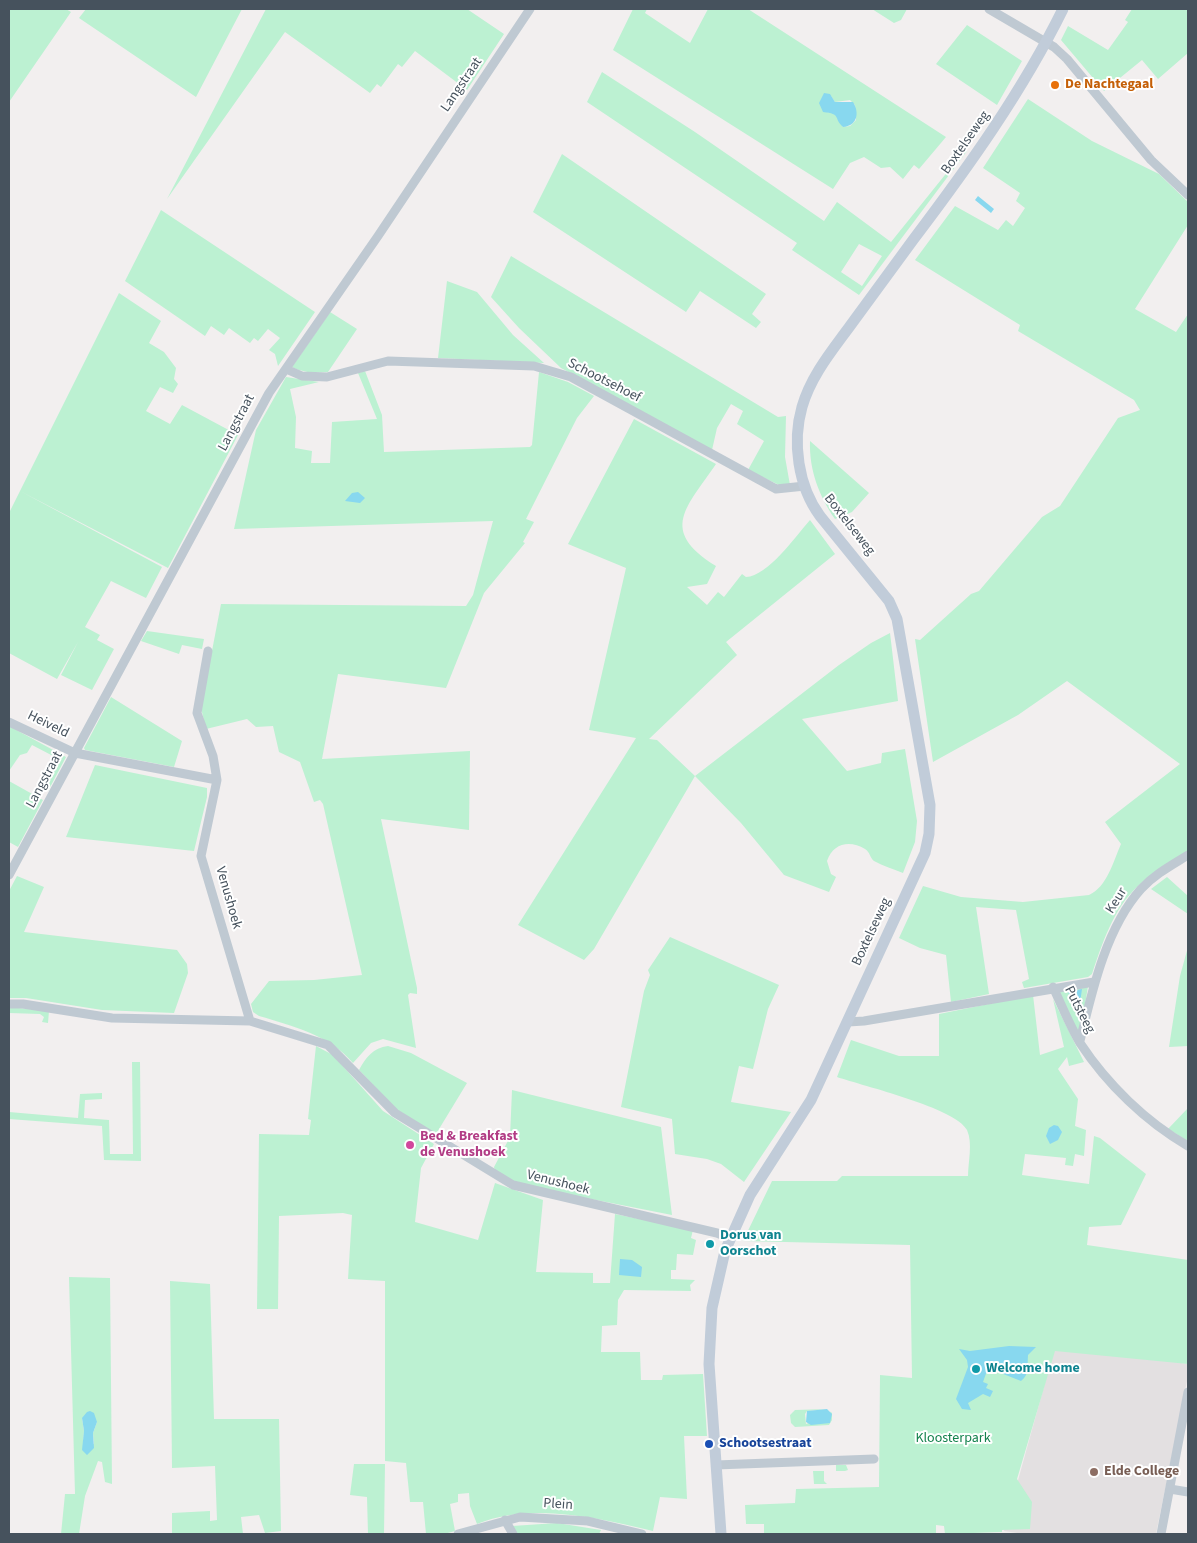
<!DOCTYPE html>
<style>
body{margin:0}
#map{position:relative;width:1197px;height:1543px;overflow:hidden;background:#f2efef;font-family:"Source Sans 3",sans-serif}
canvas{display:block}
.frame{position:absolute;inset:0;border:10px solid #46525d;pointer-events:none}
</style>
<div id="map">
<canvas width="1197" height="1543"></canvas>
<div class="frame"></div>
</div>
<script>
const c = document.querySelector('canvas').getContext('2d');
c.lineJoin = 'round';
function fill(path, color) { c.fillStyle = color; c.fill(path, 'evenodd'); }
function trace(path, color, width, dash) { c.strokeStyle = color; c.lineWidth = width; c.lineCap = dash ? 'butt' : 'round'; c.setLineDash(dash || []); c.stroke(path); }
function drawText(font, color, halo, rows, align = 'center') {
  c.font = font + ' "Source Sans 3",sans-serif'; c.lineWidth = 4; c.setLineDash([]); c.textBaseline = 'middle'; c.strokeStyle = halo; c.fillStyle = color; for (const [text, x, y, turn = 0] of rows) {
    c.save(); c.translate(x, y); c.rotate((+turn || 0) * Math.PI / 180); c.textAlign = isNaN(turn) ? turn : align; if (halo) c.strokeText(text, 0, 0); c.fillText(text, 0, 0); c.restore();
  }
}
fill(new Path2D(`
 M1056 1343 1188 1364V1376L1156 1534H1024L1004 1531Z`), '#e3e0e1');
fill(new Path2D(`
 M9 9H66L71 12 9 102Z
 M86 9H242L196 97 79 18Z
 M266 9H467L504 34 467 90 415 51 402 67 398 64 381 87 377 84 370 93 285 32 167 199Z
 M633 9H647L645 13 690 43 708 9H748L946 137 919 169 914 165 903 179 890 167 881 168 864 157 850 163 833 189 613 50ZM831 96 835 102 850 100 855 105 856 120 850 126 843 127C838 118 837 112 826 112Z
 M872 9H907L901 20 894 23Z
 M1132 9H1188V53L1158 79 1142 60 1104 91 1061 40 1068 26 1108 50 1128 22 1125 20Z
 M967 25 1022 61 997 105 936 64Z
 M602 72 695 132 824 221 837 202 891 242 965 150 967 151 859 295 792 250 797 243 587 102ZM859 244 882 256 862 286 841 272Z
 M1028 99 1092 141 1159 174 1188 202V225L1135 309 1176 332 1188 314V851C1171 862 1153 872 1138 886 1113 909 1102 944 1092 974L1088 977 1024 988 1022 982 1029 979 1016 910 976 907 989 994 951 1002 946 955 920 948 899 938 923 886 961 897 1023 902 1089 895C1107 887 1113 862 1121 844L1105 822 1180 764 1067 681 1018 715 933 762 915 639 920 640 971 594 979 591 1042 517 1060 506 1118 418 1140 410 1134 400 1018 331 1020 325 915 260 955 206 998 230 1006 220 1013 226 1025 208 1016 201 1020 193 983 168Z
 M562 154 766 294 752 314 761 322 756 328 700 291 686 312 533 212Z
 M161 210 315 312 278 366 275 354 269 350 280 338 268 329 258 341 254 338 250 343 229 328 224 335 211 326 205 336 125 281Z
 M511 256 778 417 786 416 785 457 790 485 783 487 748 470 764 441 737 424 743 411 731 404 717 428 712 450 561 368 519 328 491 297Z
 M447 281 477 292 513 335 544 363 438 358Z
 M119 293 161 321 149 343 164 352 176 368 174 379 178 384 173 393 160 387 146 411 170 424 182 405 238 435 168 568 20 491Z
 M330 312 357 329 328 372C316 373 303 373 292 367Z
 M365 371 382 415 384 452 530 447 532 445 539 372 568 382 594 396 577 418 526 519 534 522 523 542 525 543 484 593 446 688 338 674 322 759 470 751 469 830 381 819 417 988V994L410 993 408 995 416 1048 383 1039 371 1043 353 1063C329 1035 293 1026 259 1016L253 1012 251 1004 269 981 314 980 362 975 323 804 320 800 314 802 300 762 279 752 273 726 256 727 247 719 206 729 201 708 221 604 466 606 473 595 493 521 234 529 256 430 286 377 319 382 290 389 296 417 295 448 312 451 311 463H330L332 422 377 419 358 373Z
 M634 419 716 464C687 507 658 530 716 566L707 584 687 587 707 605 718 592 724 597 742 574 746 577C768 576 795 537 810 520L835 554 726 642 737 655 649 739 657 740 695 776 839 665 871 643 890 633 898 701 802 719 847 771 881 763 882 753 905 749 917 821 915 842 903 873C894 869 883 866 874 861 870 858 870 852 865 849 850 840 833 843 827 861L831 874 836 877 829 892 784 875 741 823 695 776 594 949 584 960 518 925 636 738 589 730 626 568 568 544Z
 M810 441 869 493 852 512 835 519C819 496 809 470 810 441Z
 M20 491 162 567 146 598 111 581 85 627 100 635 97 640 114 649 92 690 61 675 78 642 57 679 9 653V556L32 568 9 556V513Z
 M147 631 204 639 202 649 182 645 179 654 141 641Z
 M111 697 182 741 174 767 85 750 84 748Z
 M9 726 66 757 48 791 43 786 56 761 55 757 32 745 27 753 20 755 9 771Z
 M95 765 207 788V797L194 851 66 837Z
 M9 781 43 800 18 847 9 842Z
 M17 876 44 887 24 932 177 950 187 964 188 973 174 1013 102 1010 26 998H9V891Z
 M1167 877 1188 896V914L1151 889Z
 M670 937 779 985 768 1009 753 1069 739 1066 731 1102 791 1112 744 1182 721 1164 707 1159 675 1154 672 1119 621 1107 644 991 650 975 648 970Z
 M1188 947V1046L1169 1047 1180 976Z
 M1088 986 1080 1037 1059 992Z
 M1033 995 1040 1055 1064 1047 1053 999 1084 1062 1069 1066 1067 1057 1058 1069 1078 1099 1075 1126 1086 1130 1084 1156 1075 1154 1073 1166 1065 1165 1066 1158 1025 1154 1022 1175 1089 1184 1094 1136 1100 1138 1146 1174 1121 1225 1089 1227 1087 1245 1188 1260V1364L1055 1351 1017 1479 1032 1502 1030 1529 1002 1530V1532L945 1534 944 1526 936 1525V1534H764V1524H746L745 1505 795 1503 796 1489 879 1487 880 1375 912 1378 910 1245 743 1241 772 1181H837L842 1176H968C968 1162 973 1143 967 1130 956 1108 863 1086 837 1077L851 1040 899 1056H939V1014Z
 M9 1007 49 1011 48 1023 42 1022 44 1017 40 1014 9 1013Z
 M316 1046 333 1055 383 1111 434 1144 421 1168 415 1222 478 1240 495 1183 543 1200 536 1272 593 1273V1283H610L615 1214 693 1230 691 1238 696 1240 693 1255 677 1254 676 1270H671V1279L695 1280 690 1285 691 1291 624 1290 618 1300 617 1325 602 1326 601 1352H640L641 1380H662L663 1375 703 1374 707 1436H684L687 1499 660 1497 653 1531C596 1518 533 1502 477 1524L470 1506 469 1493 458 1494V1502L450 1504 455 1531 444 1534H426L423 1502H410L406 1463 385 1461V1281L348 1279 352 1215 343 1213 279 1216 278 1309H257L259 1134 309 1135 311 1120 308 1119Z
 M388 1046 411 1053 467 1083 436 1134 396 1109 359 1070C366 1057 373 1048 388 1046Z
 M132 1062H140L141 1161 104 1160 102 1126 9 1119V1112L78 1118 80 1094 102 1093V1099L85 1100 84 1118 109 1120 110 1154H133Z
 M512 1090 661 1127 672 1215 520 1185 495 1171 494 1167 510 1137Z
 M1188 1108V1141L1168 1129Z
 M69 1277 110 1278 112 1484 105 1482 102 1462 98 1461 85 1496 79 1534H61L65 1494H75ZM82 1418 97 1422 93 1433 94 1444 83 1445 84 1431Z
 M170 1281 210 1284 214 1419H279L281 1531 265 1533 259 1515 241 1517 243 1534H172V1513L210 1511V1521L217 1520 215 1466 172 1468Z
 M827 1409 832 1413V1420L829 1425 795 1427 791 1423 790 1415 795 1410ZM827 1409 831 1412 806 1424 805 1414 807 1411Z
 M354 1464H385L384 1534H368L367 1497 350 1495Z
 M836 1465H846L848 1470 845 1471H824V1481L827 1484H814L813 1471H836Z
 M557 1523 601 1530 599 1534H516L512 1526Z`), '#bcf1d2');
fill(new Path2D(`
 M824 93 830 94 835 102H853C860 113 857 126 843 127 833 118 842 114 823 112L819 103Z
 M978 196 994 209 991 213 975 200Z
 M358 492 365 498 360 503 345 501 352 493Z
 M1082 989 1080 1003 1074 1005 1068 992Z
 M1054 1125 1058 1126 1062 1132 1058 1140 1050 1144 1046 1136 1049 1128Z
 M620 1259 632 1260 642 1267 641 1277 619 1275Z
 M1009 1346 1036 1347 1028 1355C1027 1365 1030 1374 1021 1381L988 1368 983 1382 988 1384 986 1388 993 1391 990 1397 983 1394 968 1403 971 1410 962 1409 956 1399 968 1367 967 1360 959 1349 970 1351Z
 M827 1409 832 1414 830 1423 811 1425 806 1422 807 1411Z
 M90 1411 94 1413 97 1422 93 1433 94 1448 87 1455 82 1450 84 1431 82 1418 87 1412Z`), '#88d8ef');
trace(new Path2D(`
 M989 9 1054 47 1067 59 1151 160 1188 195
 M286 369 302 376 327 377 388 361 534 366 571 377 776 489 805 486
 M208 651 197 713 213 756 217 780 201 856 250 1021
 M9 722 75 753 217 780
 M9 875 269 393 378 236 530 9
 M1053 987C1062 1006 1070 1026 1080 1043 1107 1084 1146 1122 1188 1146
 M9 1004H23L112 1018 250 1021 328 1045 395 1113 513 1185 717 1233 729 1238
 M848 1022 864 1021 1094 982
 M1080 1041C1092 991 1106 928 1141 889 1155 874 1172 865 1188 855
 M716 1465 874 1459
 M1170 1489 1188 1492
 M505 1520 513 1534
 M458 1534 520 1517 588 1521 642 1534
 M1161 1534 1188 1392`), '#bfc9d2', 9);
trace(new Path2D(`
 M721 1534 709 1364 712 1308 725 1251 750 1195 811 1100 925 853 929 834 930 805 897 619 889 601 820 516C798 486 792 442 802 407 811 376 831 352 850 326 871 297 892 269 913 240 969 166 1022 92 1063 9`), '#c1ccd9', 11);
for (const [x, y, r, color] of [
 [1055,85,5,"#e8710a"],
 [410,1145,5,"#d1479c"],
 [710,1244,5,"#0f9aa8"],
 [976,1369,5,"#0f9aa8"],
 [709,1444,5,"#1a4fb4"],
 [1094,1472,5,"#8d6e63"]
]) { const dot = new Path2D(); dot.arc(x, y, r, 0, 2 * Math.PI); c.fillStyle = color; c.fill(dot); trace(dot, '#fff', 2); }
drawText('14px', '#46525d', '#fff', [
 ["Langstraat",462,85,-56],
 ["Boxtelseweg",966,143,-55],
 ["Schootsehoef",604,381,27],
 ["Langstraat",237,423,-62],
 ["Boxtelseweg",849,525,52],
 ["Heiveld",48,725,26],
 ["Langstraat",45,780,-62],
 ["Venushoek",228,898,74],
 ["Keur",1117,901,-58],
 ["Boxtelseweg",872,932,-65],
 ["Putsteeg",1079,1010,63],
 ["Venushoek",558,1183,14],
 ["Plein",558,1505,4]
]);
drawText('bold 14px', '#c56008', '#fff', [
 ["De Nachtegaal",1065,85]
], 'left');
drawText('bold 14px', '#b23c85', '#fff', [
 ["Bed & Breakfast",420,1137],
 ["de Venushoek",420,1153]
], 'left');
drawText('bold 14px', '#0d838f', '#fff', [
 ["Dorus van",720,1236],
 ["Oorschot",720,1252],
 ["Welcome home",986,1369]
], 'left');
drawText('14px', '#14824d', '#fff', [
 ["Kloosterpark",953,1439]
]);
drawText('bold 14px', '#164399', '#fff', [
 ["Schootsestraat",719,1444]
], 'left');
drawText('bold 14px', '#785e54', '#fff', [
 ["Elde College",1104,1472]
], 'left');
</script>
